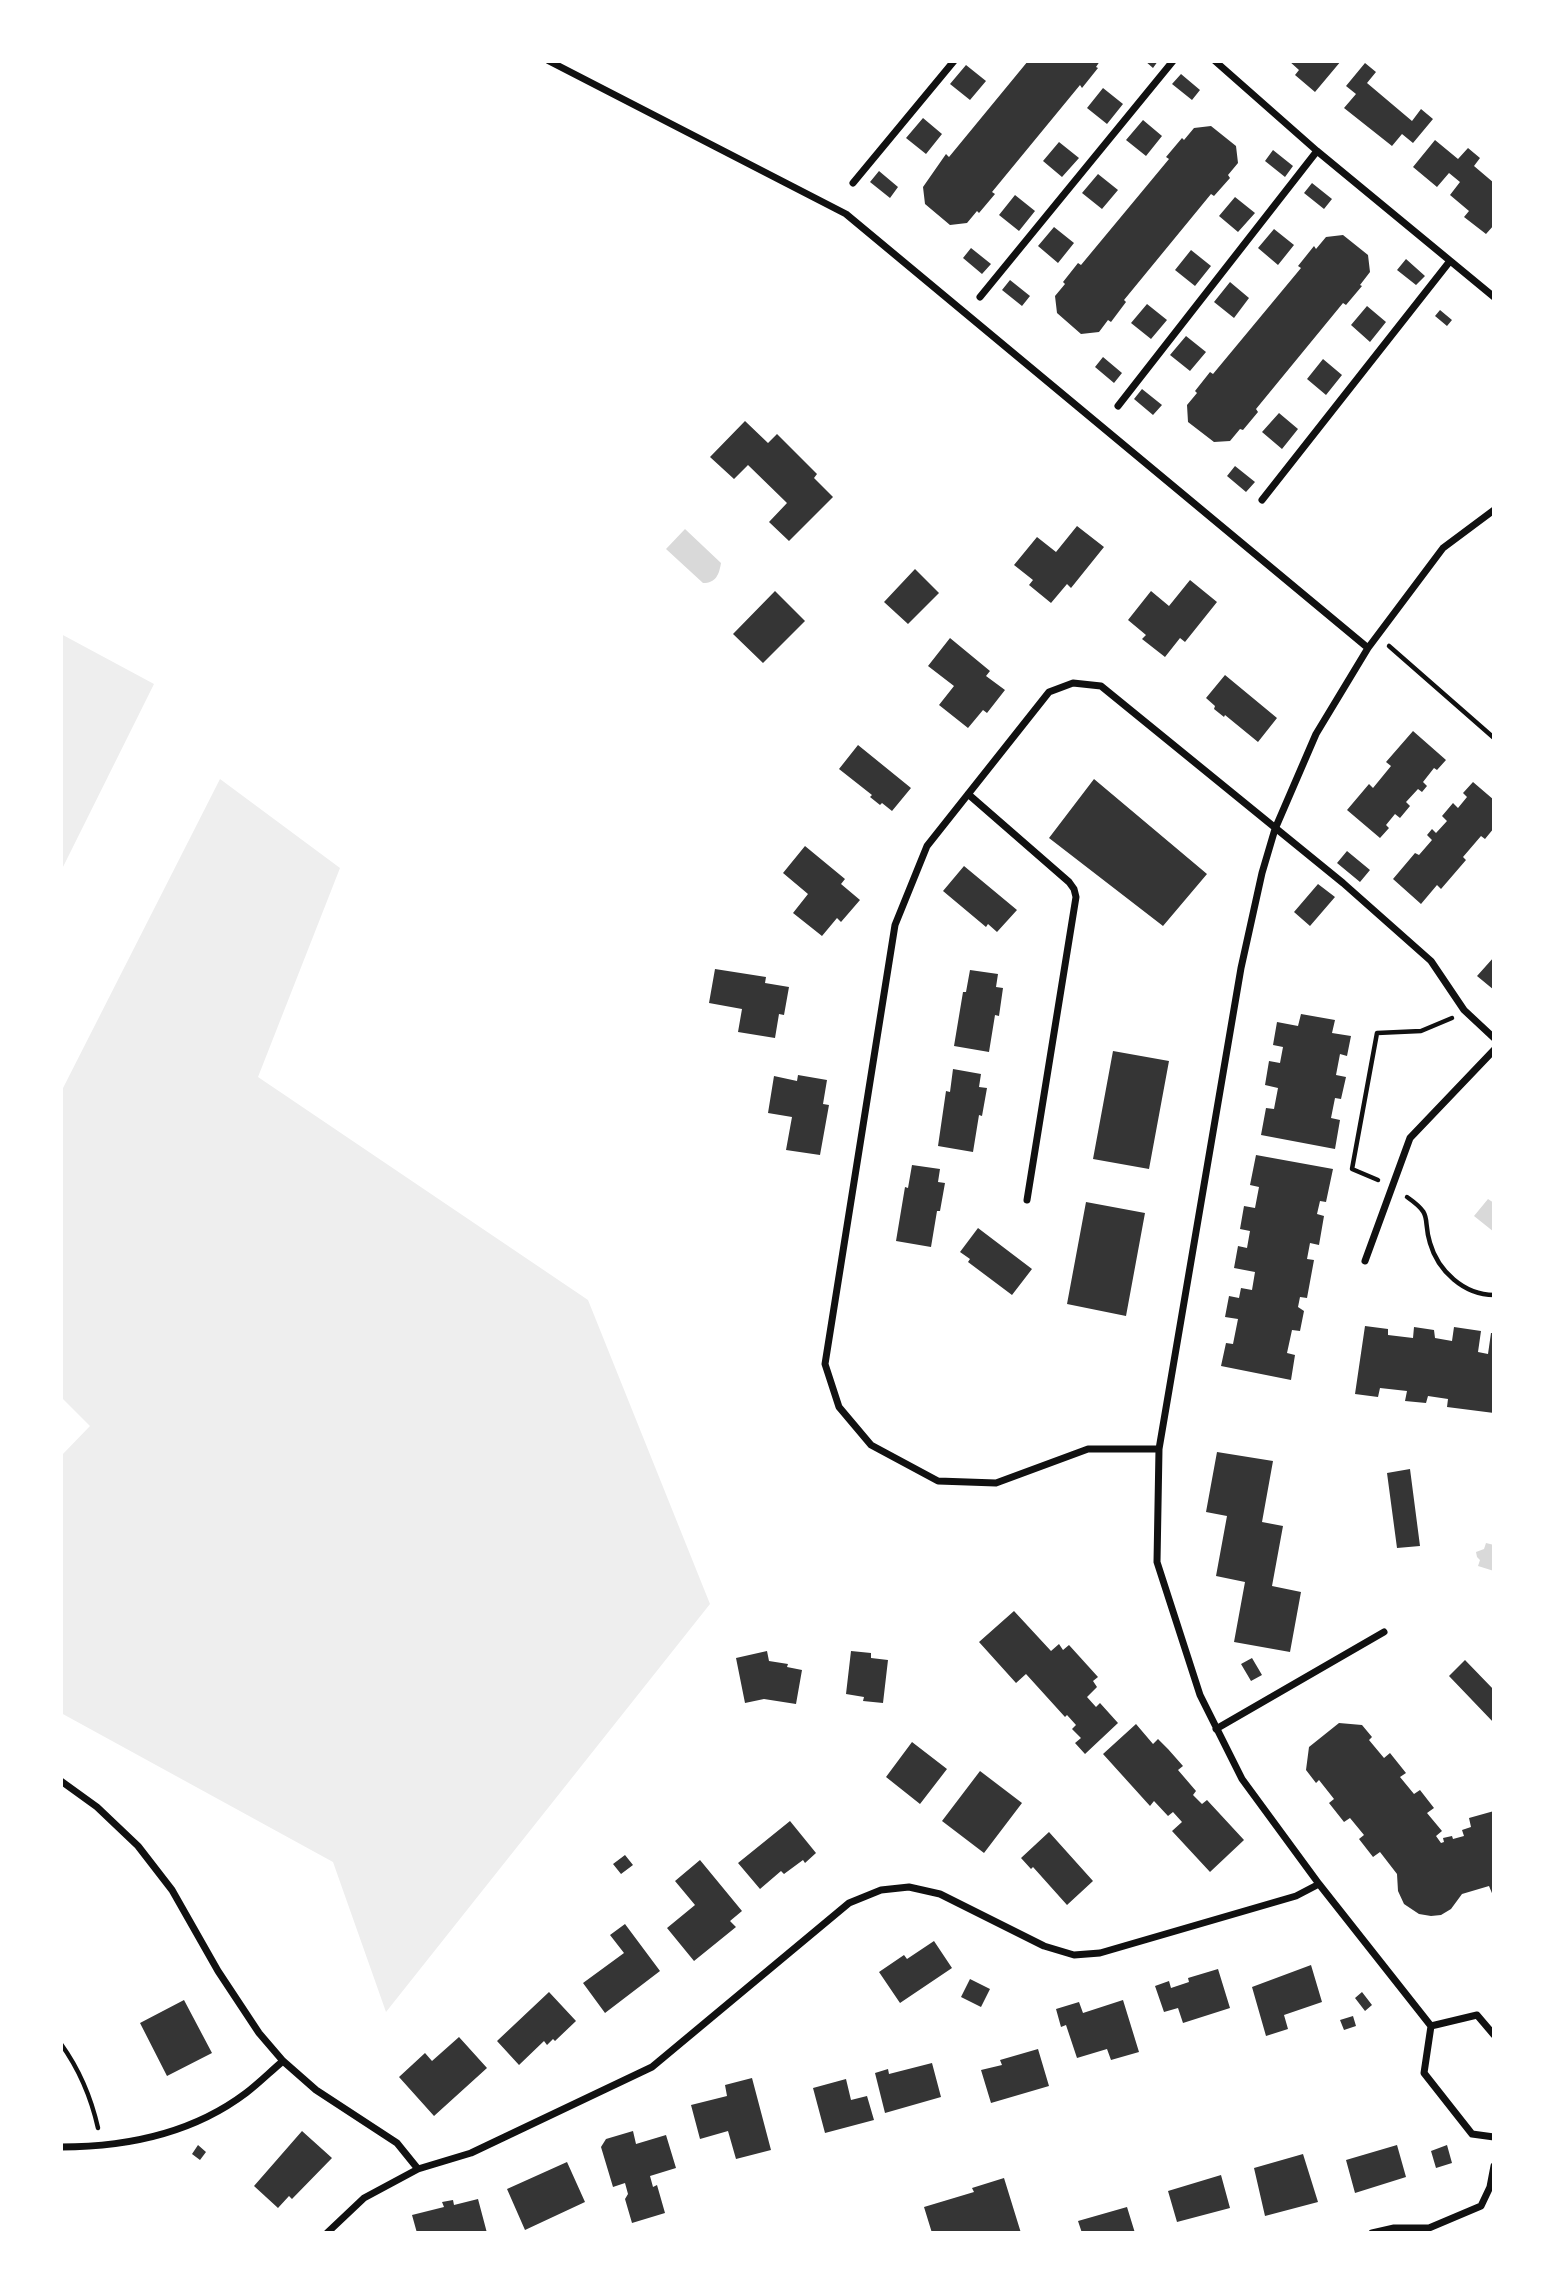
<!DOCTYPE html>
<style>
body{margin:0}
#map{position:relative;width:1555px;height:2294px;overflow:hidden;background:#fff;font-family:Barlow,sans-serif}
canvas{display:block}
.frame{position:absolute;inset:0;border:63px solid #fff;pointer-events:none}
</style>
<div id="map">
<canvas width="1555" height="2294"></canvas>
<div class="frame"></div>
</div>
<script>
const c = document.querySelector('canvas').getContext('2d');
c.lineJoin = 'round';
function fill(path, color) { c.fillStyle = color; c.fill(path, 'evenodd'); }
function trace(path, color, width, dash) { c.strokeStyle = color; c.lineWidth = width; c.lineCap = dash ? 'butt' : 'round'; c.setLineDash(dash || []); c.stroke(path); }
fill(new Path2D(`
 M61 634 154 684 61 871Z
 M220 779 340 868 258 1077 588 1300 710 1604 386 2012 333 1862 61 1713V1456L90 1426 61 1397V1092Z`), '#eee');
fill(new Path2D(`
 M685 529 721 563C719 575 716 583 703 583L666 549Z
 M1488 1199 1494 1203V1232L1474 1216Z
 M1486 1543 1494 1545V1571L1478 1566 1480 1560 1477 1557 1476 1552 1484 1549Z`), '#d9d9d9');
fill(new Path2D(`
 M1028 61H1100L1096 67 1098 68 1082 88 1080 85 992 192 995 194 979 213 977 211 967 223 950 225 925 204 923 187 946 154 949 157Z
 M1145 61H1158L1153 68Z
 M1289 61H1341L1315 92 1295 75 1299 70Z
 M1365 63 1376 72 1367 83 1412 121 1421 109 1433 119 1413 143 1402 134 1392 146 1344 108 1356 94 1346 86Z
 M966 65 986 81 970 100 950 84Z
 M1181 74 1200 90 1192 100 1172 84Z
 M1103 88 1123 104 1107 124 1087 108Z
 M923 118 942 134 926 154 906 138Z
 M1143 120 1162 136 1146 156 1126 140Z
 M1211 126 1236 146 1238 163 1228 175 1230 178 1214 196 1211 194 1124 300 1126 302 1111 322 1108 320 1099 332 1081 334 1057 313 1055 296 1065 284 1063 282 1078 263 1081 265 1169 159 1166 157 1182 138 1184 140 1194 128Z
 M1435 140 1458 159 1468 148 1480 158 1474 166 1494 183V225L1486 234 1464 217 1469 211 1450 195 1460 182 1449 173 1437 187 1413 167Z
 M1059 142 1079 158 1062 177 1043 161Z
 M1273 150 1293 166 1285 177 1265 161Z
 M879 171 898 187 890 198 870 182Z
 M1098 174 1118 190 1102 209 1082 193Z
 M1312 183 1332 199 1324 209 1304 193Z
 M1015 195 1035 211 1019 231 999 215Z
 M1235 197 1255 213 1238 232 1219 216Z
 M1054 227 1074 243 1058 263 1038 246Z
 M1274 229 1294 245 1278 265 1258 248Z
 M1343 235 1368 255 1370 272 1360 285 1362 286 1346 305 1343 303 1256 409 1258 412 1243 430 1240 429 1230 441 1214 442 1188 422 1187 405 1197 393 1195 391 1210 372 1213 374 1301 268 1298 266 1314 246 1316 249 1326 237Z
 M971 248 991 264 982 274 963 258Z
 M1191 250 1211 266 1195 286 1175 270Z
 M1406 259 1425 276 1416 285 1397 270Z
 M1010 280 1030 296 1022 306 1002 290Z
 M1230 282 1249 298 1234 318 1214 302Z
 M1147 304 1167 320 1151 339 1131 323Z
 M1367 306 1386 322 1370 342 1351 325Z
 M1440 310 1452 320 1447 326 1435 316Z
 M1186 336 1206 352 1190 371 1170 355Z
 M1103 357 1122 373 1114 383 1095 367Z
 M1323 359 1342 375 1326 395 1307 379Z
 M1142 389 1162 405 1153 415 1134 399Z
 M1279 413 1298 429 1282 449 1262 432Z
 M745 421 768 443 777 434 817 474 814 478 833 497 789 541 769 522 787 503 748 465 734 479 710 457Z
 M1235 466 1255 482 1246 492 1227 476Z
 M1077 526 1104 547 1071 588 1067 584 1051 603 1029 585 1033 580 1014 565 1037 537 1056 552Z
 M915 569 939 593 908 624 884 602Z
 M1190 580 1217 602 1185 642 1180 638 1165 657 1142 639 1146 635 1128 620 1151 591 1169 606Z
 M775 591 805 621 763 663 733 634Z
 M950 638 990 671 986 676 1005 690 987 713 983 710 968 728 939 705 954 686 928 666Z
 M1225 675 1277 718 1258 742 1225 715 1224 717 1214 709 1215 706 1206 698Z
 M1413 731 1446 760 1437 770 1434 768 1423 782 1427 786 1422 792 1418 789 1406 802 1410 806 1400 818 1395 814 1386 825 1389 828 1380 838 1347 810 1369 784 1373 788 1391 766 1386 762Z
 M858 745 911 788 892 811 882 803 880 805 870 797 872 795 839 769Z
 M1094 779 1207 874 1163 926 1049 838Z
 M1473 782 1494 800V828L1485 839 1481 836 1463 857 1466 860 1441 889 1437 885 1421 904 1393 879 1415 853 1419 855 1432 840 1427 835 1432 829 1436 833 1447 821 1442 816 1453 803 1458 808 1467 797 1463 793Z
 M805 846 845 879 841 884 860 900 841 922 837 918 822 936 793 913 808 894 783 873Z
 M1347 851 1370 870 1360 882 1337 863Z
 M964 866 1017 910 997 932 988 924 986 927 943 891Z
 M1318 884 1335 897 1310 926 1294 912Z
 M1494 957V990L1477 976Z
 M715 969 766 977 765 983 789 987 784 1015 779 1014 775 1038 738 1032 742 1009 709 1003Z
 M970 970 998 974 996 987 1003 988 999 1016 995 1015 989 1052 954 1046 963 992H966Z
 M1301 1014 1335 1020 1332 1033 1351 1036 1347 1056 1340 1054 1336 1075 1346 1077 1341 1099 1335 1098 1331 1118 1340 1120 1335 1149 1261 1135 1266 1108 1274 1109 1278 1088 1265 1085 1269 1061 1280 1063 1283 1047 1273 1045 1277 1022 1298 1026Z
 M1113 1051 1169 1061 1149 1169 1093 1159Z
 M953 1069 981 1074 979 1087 987 1088 982 1116 979 1115 973 1152 938 1146 946 1091 950 1092Z
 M798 1075 827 1080 823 1104 829 1105 820 1155 786 1150 792 1117 768 1113 774 1076 797 1081Z
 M1256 1155 1333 1169 1326 1202 1320 1201 1317 1214 1324 1216 1319 1245 1310 1243 1307 1259 1314 1260 1307 1298 1300 1297 1298 1307 1304 1311 1300 1331 1292 1330 1287 1353 1295 1355 1291 1380 1221 1366 1226 1343 1233 1344 1238 1319 1225 1317 1229 1296 1239 1298 1241 1288 1252 1290 1255 1272 1234 1268 1238 1246 1247 1248 1250 1231 1240 1229 1244 1206 1255 1208 1259 1187 1250 1185Z
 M912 1165 940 1169 938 1182 945 1183 940 1211H937L931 1247 896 1241 905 1187 908 1188Z
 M1086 1202 1145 1213 1126 1316 1067 1304Z
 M978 1228 1032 1269 1012 1295 968 1262 970 1259 960 1252Z
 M1365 1326 1388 1329V1335L1413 1338 1414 1327 1434 1330 1435 1338 1452 1341 1454 1327 1481 1331 1478 1352 1488 1354 1491 1333H1494V1413L1447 1407 1448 1399 1428 1396 1426 1403 1405 1401 1407 1391 1380 1388 1378 1397 1355 1394Z
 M1217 1452 1273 1461 1262 1522 1283 1526 1272 1586 1301 1592 1290 1652 1234 1642 1245 1582 1216 1576 1227 1516 1206 1512Z
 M1410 1469 1420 1546 1397 1548 1387 1473Z
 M1014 1611 1051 1651 1059 1644 1063 1650 1069 1645 1098 1677 1093 1681 1097 1687 1087 1697 1096 1707 1100 1703 1118 1723 1085 1754 1075 1743 1081 1738 1072 1729 1076 1725 1067 1715 1065 1717 1026 1674 1016 1683 979 1642Z
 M767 1651 769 1661 788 1664 787 1667 802 1670 796 1704 764 1699 745 1703 736 1658Z
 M851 1651 871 1653V1658L888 1660 883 1703 863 1701 864 1697 846 1694Z
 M1252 1658 1262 1675 1251 1681 1241 1664Z
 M1465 1660 1494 1690V1723L1449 1676Z
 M1339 1723 1362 1725 1372 1737 1369 1740 1384 1758 1390 1753 1406 1773 1400 1777 1414 1794 1420 1790 1434 1808 1427 1813 1442 1831 1436 1836 1441 1843 1444 1842 1443 1838 1452 1836 1453 1839 1464 1836 1462 1830 1471 1827 1469 1818 1494 1811V1898L1489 1886 1462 1894 1451 1909 1441 1915 1431 1916 1419 1914 1404 1904 1398 1891 1397 1874 1380 1852 1373 1857 1359 1839 1364 1835 1350 1818 1344 1822 1329 1803 1334 1799 1319 1780 1316 1783 1306 1770 1309 1747Z
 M1136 1724 1153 1744 1158 1739 1168 1749 1183 1766 1178 1770 1196 1791 1193 1795 1202 1804 1207 1800 1244 1840 1210 1872 1172 1831 1182 1822 1173 1812 1168 1816 1154 1801 1150 1806 1103 1754Z
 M912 1742 947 1769 920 1804 886 1777Z
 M980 1771 1022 1803 984 1853 942 1821Z
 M790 1821 816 1853 805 1863 803 1860 784 1874 781 1871 760 1889 738 1863Z
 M1049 1832 1093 1881 1067 1905 1033 1867 1031 1869 1021 1858Z
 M625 1855 633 1865 621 1874 613 1864Z
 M700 1860 742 1911 730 1921 736 1927 694 1961 667 1928 695 1905 675 1881Z
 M625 1924 660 1971 605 2013 583 1983 624 1953 610 1935Z
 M934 1941 952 1968 900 2003 879 1972 904 1955 907 1959Z
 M1311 1965 1322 2002 1284 2015 1288 2029 1266 2036 1252 1987Z
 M1218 1969 1230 2008 1183 2023 1178 2008 1164 2012 1155 1986 1169 1981 1171 1988 1189 1982 1188 1978Z
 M970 1979 990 1989 981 2007 961 1997Z
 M549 1992 576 2021 555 2041 553 2039 547 2045 544 2041 519 2065 497 2041Z
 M1362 1992 1372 2005 1365 2011 1355 1998Z
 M184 2000 212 2053 167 2076 140 2023Z
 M1123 2000 1139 2052 1111 2060 1107 2049 1077 2058 1066 2025 1061 2027 1056 2009 1079 2002 1083 2013Z
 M1353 2016 1356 2026 1344 2030 1340 2020Z
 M459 2037 487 2068 434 2116 399 2077 425 2053 432 2061Z
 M1038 2049 1049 2086 991 2103 981 2070 1002 2065 1000 2060Z
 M932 2063 941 2097 885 2113 875 2073 888 2069 889 2074Z
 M752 2078 771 2150 736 2159 728 2131 700 2139 691 2105 727 2096 725 2085Z
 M846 2079 851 2100 867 2096 874 2120 825 2133 813 2088Z
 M302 2131 332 2158 292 2199 289 2196 278 2208 254 2186Z
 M633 2131 636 2144 666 2135 676 2168 650 2176 653 2187 657 2185 665 2213 632 2223 625 2199 628 2194 625 2183 613 2187 601 2147 606 2139Z
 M198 2145 206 2152 200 2160 192 2154Z
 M1397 2145 1406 2177 1355 2193 1346 2160Z
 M1447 2145 1452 2163 1436 2168 1431 2151Z
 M1303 2154 1318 2202 1265 2216 1254 2168Z
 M567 2162 585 2202 525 2230 507 2189Z
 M1221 2175 1230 2208 1177 2222 1168 2191Z
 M1004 2178 1021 2233H970L969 2231 962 2233H932L924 2207 974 2192 972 2188Z
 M478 2199 487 2233H417L412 2215 444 2207 442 2202 453 2200 454 2205Z
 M1127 2207 1135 2233H1082L1078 2221Z`), '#353535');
trace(new Path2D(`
 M1389 646 1494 738
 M1378 1180 1352 1169 1377 1033 1421 1031 1452 1018
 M1407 1197C1434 1216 1422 1217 1430 1243 1438 1271 1464 1295 1494 1295
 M61 2044C79 2069 91 2097 98 2128`), '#111', 4.5);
trace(new Path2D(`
 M549 61 846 214 1368 648
 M1215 61 1317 151 1494 297
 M853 183 954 61
 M980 297 1173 61
 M1118 406 1317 151
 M1262 500 1450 261
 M1494 510 1443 548 1368 648 1316 734 1275 829 1262 873 1241 968 1159 1449 1157 1562 1200 1695 1242 1779 1319 1884 1431 2026 1424 2073 1472 2134 1494 2137
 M968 794 1069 882 1074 889 1076 897 1027 1200
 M1365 1261 1410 1138 1494 1050
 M1159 1449H1088L996 1483 938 1481 871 1445 839 1407 825 1364 895 925 927 846 1049 692 1073 683 1101 686 1343 883 1431 961 1464 1010 1494 1038
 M1216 1729 1384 1632
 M61 1781 97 1807 138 1846 172 1890 218 1971 259 2033 283 2061 316 2090 397 2143 418 2169
 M1431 2026 1477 2015 1494 2035
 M61 2147C126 2147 193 2133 246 2093 258 2084 270 2072 283 2061
 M327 2233 364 2198 418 2169 471 2153 652 2067 849 1903 881 1890 909 1887 940 1894 1044 1946 1074 1955 1100 1953 1296 1896 1319 1884
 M1372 2233 1394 2228H1429L1481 2206 1490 2187 1494 2166`), '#111', 7);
</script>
